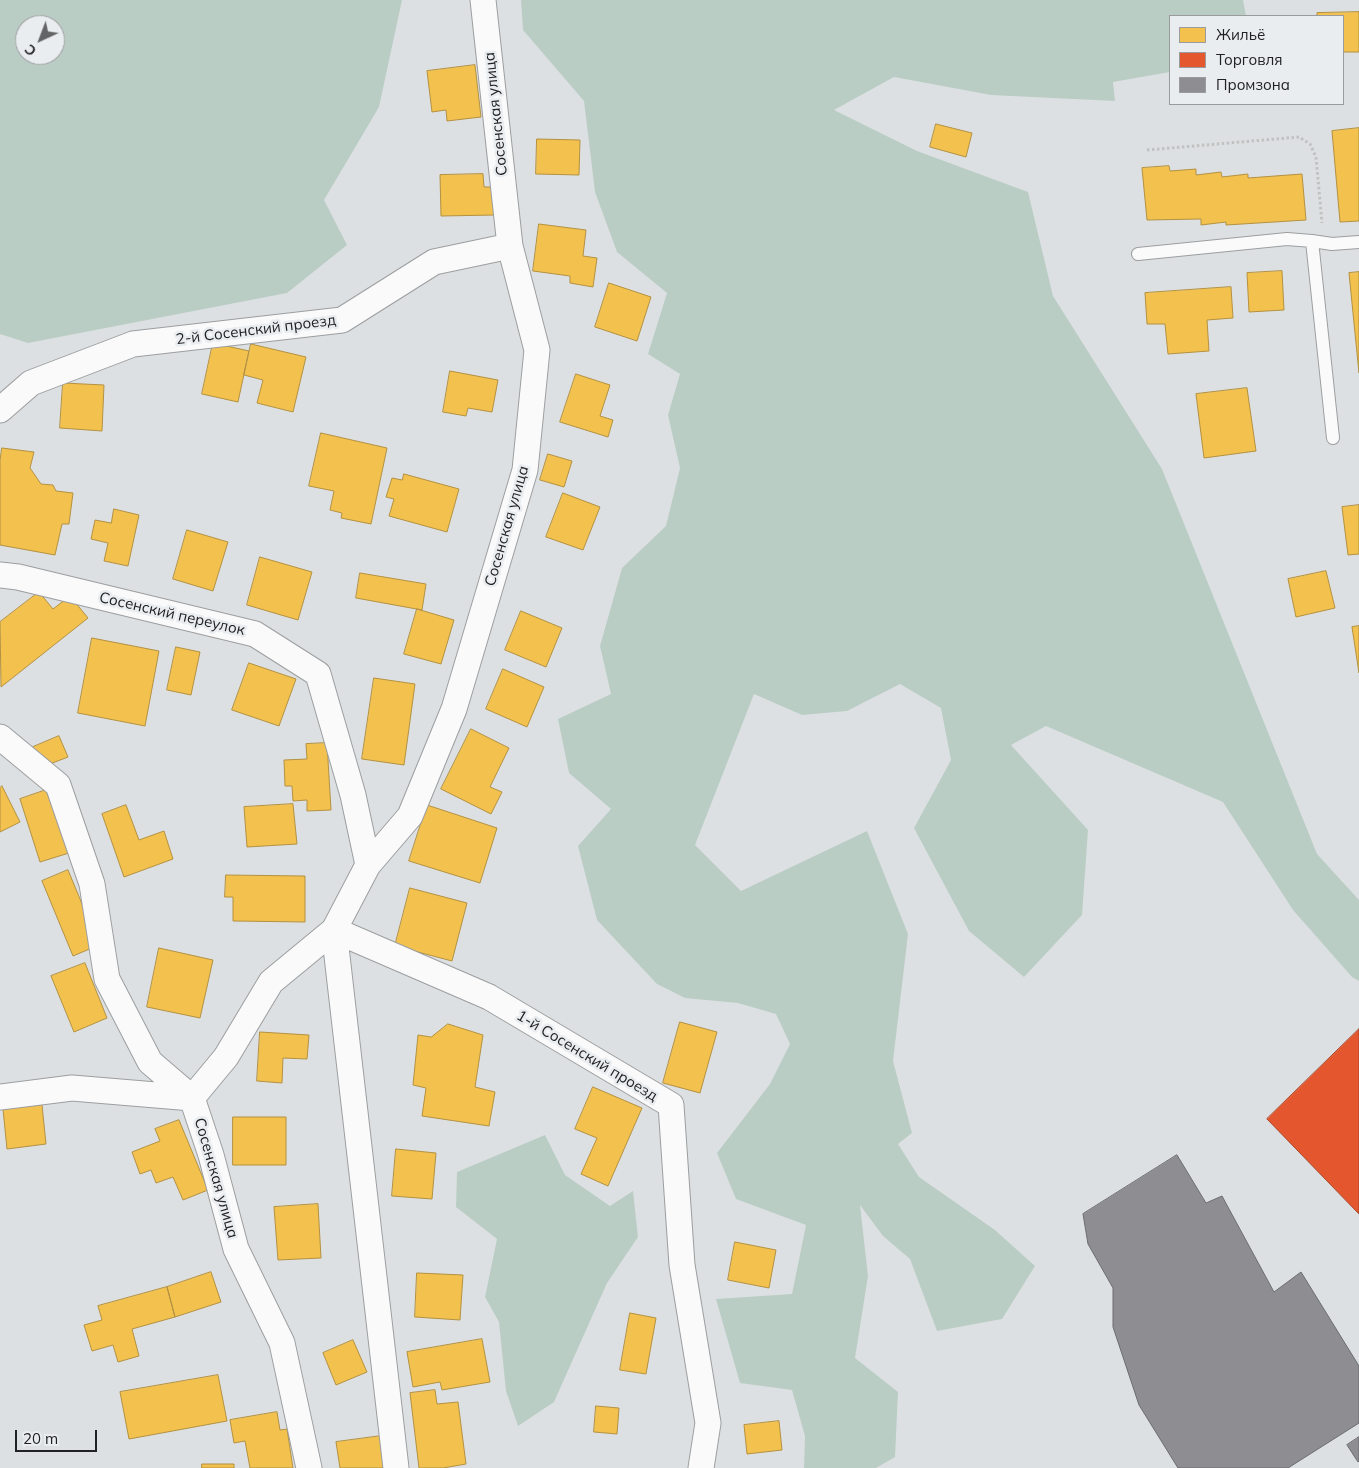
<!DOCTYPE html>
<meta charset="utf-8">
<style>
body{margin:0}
#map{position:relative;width:1359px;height:1468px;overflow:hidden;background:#dde0e2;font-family:Mulish,sans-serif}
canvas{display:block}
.legend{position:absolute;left:1169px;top:15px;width:175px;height:90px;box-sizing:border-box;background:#e9edf0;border:1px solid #999b9e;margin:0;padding:6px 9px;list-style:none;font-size:15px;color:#202122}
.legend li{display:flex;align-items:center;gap:10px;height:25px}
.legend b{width:25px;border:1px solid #999b9e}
.north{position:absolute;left:15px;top:15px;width:50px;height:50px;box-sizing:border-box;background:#e9edf0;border:1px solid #999b9e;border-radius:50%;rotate:223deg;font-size:14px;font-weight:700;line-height:20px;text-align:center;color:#202122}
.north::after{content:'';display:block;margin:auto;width:18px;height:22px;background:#626465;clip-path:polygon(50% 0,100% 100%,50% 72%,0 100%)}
.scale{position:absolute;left:15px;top:1430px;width:82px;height:22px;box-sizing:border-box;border:2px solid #202122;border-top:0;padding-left:6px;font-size:15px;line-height:18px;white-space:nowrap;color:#202122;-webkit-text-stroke:4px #e9edf0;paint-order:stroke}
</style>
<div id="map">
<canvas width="1359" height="1468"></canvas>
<ul class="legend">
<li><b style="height:14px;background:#f2c14e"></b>Жильё</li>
<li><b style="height:14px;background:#e4572e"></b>Торговля</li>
<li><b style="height:14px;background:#8d8d92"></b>Промзона</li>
</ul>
<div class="north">С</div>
<div class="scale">20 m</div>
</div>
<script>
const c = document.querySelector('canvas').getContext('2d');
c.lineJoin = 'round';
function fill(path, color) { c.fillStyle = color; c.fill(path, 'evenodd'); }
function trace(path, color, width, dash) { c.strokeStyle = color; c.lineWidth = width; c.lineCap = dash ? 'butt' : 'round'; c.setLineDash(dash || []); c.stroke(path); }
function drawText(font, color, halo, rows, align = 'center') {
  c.font = font + ' Mulish,sans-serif'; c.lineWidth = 5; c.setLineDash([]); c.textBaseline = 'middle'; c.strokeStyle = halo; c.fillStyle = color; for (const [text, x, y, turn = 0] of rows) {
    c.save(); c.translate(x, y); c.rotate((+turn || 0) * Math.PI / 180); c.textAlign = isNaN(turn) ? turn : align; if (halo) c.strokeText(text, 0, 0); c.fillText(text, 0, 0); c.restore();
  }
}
fill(new Path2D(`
 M0 0H402L379 107 324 200 347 245 287 293 28 343 0 334ZM25 25H55V55H25Z
 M521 0H1243L1246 16H1170V72L1113 82 1115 101 991 95 894 77 834 110 917 151 1028 192 1053 296 1162 469 1317 854 1359 900V981L1352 977 1293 910 1223 802 1046 726 1011 745 1088 830 1082 915 1024 977 969 931 914 828 951 760 941 708 900 684 847 711 802 715 754 694 695 845 741 891 867 831 908 934 893 1061 912 1133 898 1144 919 1177 995 1230 1035 1266 1002 1319 937 1331 910 1259 883 1236 860 1205 868 1276 855 1358 898 1392 895 1457 876 1468H804L805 1436 792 1390 740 1383 716 1299 792 1294 806 1225 736 1199 717 1153 770 1084 790 1044 776 1014 738 1003 685 998 657 984 597 920 578 846 611 809 569 773 558 719 611 694 600 646 622 568 666 526 680 468 668 415 680 374 648 354 667 293 617 252 595 192 584 101 523 30Z
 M545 1135 565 1175 610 1206 633 1191 638 1237 607 1283 554 1402 518 1426 506 1391 499 1322 485 1297 497 1239 456 1207 457 1172Z`), '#bacdc5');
const homes = new Path2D(`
 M1359 12V52H1343V16H1317V13Z
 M475 65 481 117 447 121 446 110 432 112 427 71Z
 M936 124 972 133 966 157 930 147Z
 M1359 128V221L1340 222 1332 131Z
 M537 139 580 140 579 175 536 174Z
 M1169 166 1170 171 1196 169V175L1221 172 1222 177 1248 174V178L1302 174 1306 220 1226 225V222L1201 225V219L1147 220 1142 168Z
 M483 174 484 187H495V215L441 216 440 175Z
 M539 224 586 230 583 256 597 258 593 287 570 283V276L533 271Z
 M1282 271 1284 310 1249 312 1247 273Z
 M1359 272V373L1349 273Z
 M609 283 651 297 637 341 595 327Z
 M1231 287 1233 318 1207 320 1209 351 1168 354 1165 324H1147L1145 293Z
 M213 343 249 351 238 402 202 394Z
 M251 344 306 357 293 412 257 403 263 380 244 375Z
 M450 371 498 380 492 412 468 408 466 416 443 412Z
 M576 374 610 385 600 416 613 420 608 437 560 422Z
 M63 383 104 385 102 431 60 428Z
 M1247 388 1256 451 1204 458 1196 394Z
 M321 433 387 448 371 524 341 518 342 513 330 510 334 491 309 486Z
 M2 448 34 452 30 468 41 484 53 485 56 491 73 493 69 524H62L55 555 0 545V461Z
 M548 454 572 461 564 487 540 480Z
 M404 474 459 489 447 532 389 516 394 499 386 497 392 478 402 480Z
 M563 493 600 507 583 550 546 537Z
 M1359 505V554L1348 555 1342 507Z
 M114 509 139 515 128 566 104 561 108 543 91 539 95 520 111 523Z
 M187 530 228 542 213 591 173 579Z
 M260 557 312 572 298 620 247 605Z
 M1326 571 1335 608 1296 617 1288 579Z
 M360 573 426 584 422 610 356 598Z
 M39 592 53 609 70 596 88 618 1 687 0 622Z
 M417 609 454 620 441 664 404 654Z
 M521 611 562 628 546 667 505 650Z
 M1359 626V673L1352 627Z
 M92 638 159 651 145 726 78 713Z
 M176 647 200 652 191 695 167 690Z
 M249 663 296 679 279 726 232 710Z
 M503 669 544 687 527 727 486 709Z
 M374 678 415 684 404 765 362 759Z
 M471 729 509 748 490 787 502 792 491 814 441 789Z
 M59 736 68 757 42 767 33 747Z
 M327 743 331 810 307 811V800L293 801 292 786H285L284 760 307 759 306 744Z
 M2 786 20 822 0 832V788Z
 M49 789 69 853 40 862 20 799Z
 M293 804 297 844 247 847 244 807Z
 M126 805 139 840 164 831 173 859 124 877 102 814Z
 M427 805 497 828 480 883 409 861Z
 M68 870 99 945 73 956 42 881Z
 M226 875 305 876V922L233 921V897H225Z
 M410 888 467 903 452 961 395 946Z
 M159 948 213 960 200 1018 147 1007Z
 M85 963 107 1018 74 1032 51 976Z
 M680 1022 717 1032 700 1093 663 1083Z
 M448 1024 483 1035 475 1087 495 1092 489 1126 422 1116 426 1088 413 1085 418 1035 431 1037Z
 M260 1032 309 1035 307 1059 283 1058 282 1083 257 1081Z
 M593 1087 642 1108 608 1186 581 1174 597 1138 575 1129Z
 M42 1105 46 1144 7 1149 3 1109Z
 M233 1117H286V1165H233Z
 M179 1120 208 1190 183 1200 173 1177 156 1183 151 1170 140 1174 132 1152 160 1141 155 1129Z
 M396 1149 436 1153 432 1199 392 1196Z
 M318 1204 321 1258 278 1260 274 1207Z
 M735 1242 776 1250 769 1288 728 1280Z
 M211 1272 221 1302 175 1317 167 1287Z
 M417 1273 463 1275 460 1320 415 1317Z
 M167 1287 175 1317 132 1329 139 1356 118 1362 113 1345 92 1351 84 1325 102 1320 98 1306Z
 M630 1313 656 1318 646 1374 620 1370Z
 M482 1339 490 1382 442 1390 440 1382 413 1387 407 1352Z
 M353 1340 367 1372 336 1385 323 1353Z
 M218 1375 227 1421 129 1439 120 1392Z
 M435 1390 437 1404 458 1402 466 1464 443 1468H419L410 1393Z
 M596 1406 619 1408 617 1434 594 1432Z
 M277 1412 280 1430 287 1429 293 1468H250L245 1441 234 1443 230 1420Z
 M779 1421 782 1450 747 1454 744 1425Z
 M381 1436 385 1468H340L336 1442Z
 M202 1464H234V1468H202Z`);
fill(homes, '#f2c14e');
trace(homes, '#b39141', 1);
const shops = new Path2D(`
 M1359 1029V1214L1267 1119Z`);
fill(shops, '#e4572e');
trace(shops, '#a9472a', 1);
const industry = new Path2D(`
 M1177 1155 1206 1203 1222 1196 1274 1292 1301 1272 1359 1366V1423L1288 1468H1178L1139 1405 1113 1327V1288L1088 1244 1083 1214Z
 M1359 1437V1461L1358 1462 1347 1445Z`);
fill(industry, '#8d8d92');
trace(industry, '#6c6d70', 1);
const lane = new Path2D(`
 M1138 254 1287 239 1312 241
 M1333 438 1312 241 1332 244 1359 242`);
const street = new Path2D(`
 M0 410 31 383 133 344 342 320 434 262 510 246
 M0 575 18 577 255 634 318 674 353 795 368 865
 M0 737 58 785 92 884 107 979 150 1062 192 1098
 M0 1097 72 1088 192 1098
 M192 1098 226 1057 271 982 334 930 368 865 410 816 454 709 525 470 537 350 510 246 483 0
 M192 1098 211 1155 236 1249 282 1343 309 1468
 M396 1468 334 930 489 997 671 1105 682 1265 708 1423 701 1468`);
trace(lane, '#9c9e9f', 14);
trace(street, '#9c9e9f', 27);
trace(new Path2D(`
 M1147 150 1299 137 1310 144 1316 157 1322 223`), '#c0c1c1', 3, [2.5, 2.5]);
trace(lane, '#fafafb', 12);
trace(street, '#fafafb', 25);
drawText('15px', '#202122', '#e9edf0', [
 ["Сосенская улица",496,114,-96],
 ["2-й Сосенский проезд",256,330,-7],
 ["Сосенская улица",507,526,-74],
 ["Сосенский переулок",172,614,13],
 ["1-й Сосенский проезд",587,1056,31],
 ["Сосенская улица",216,1178,74]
]);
</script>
